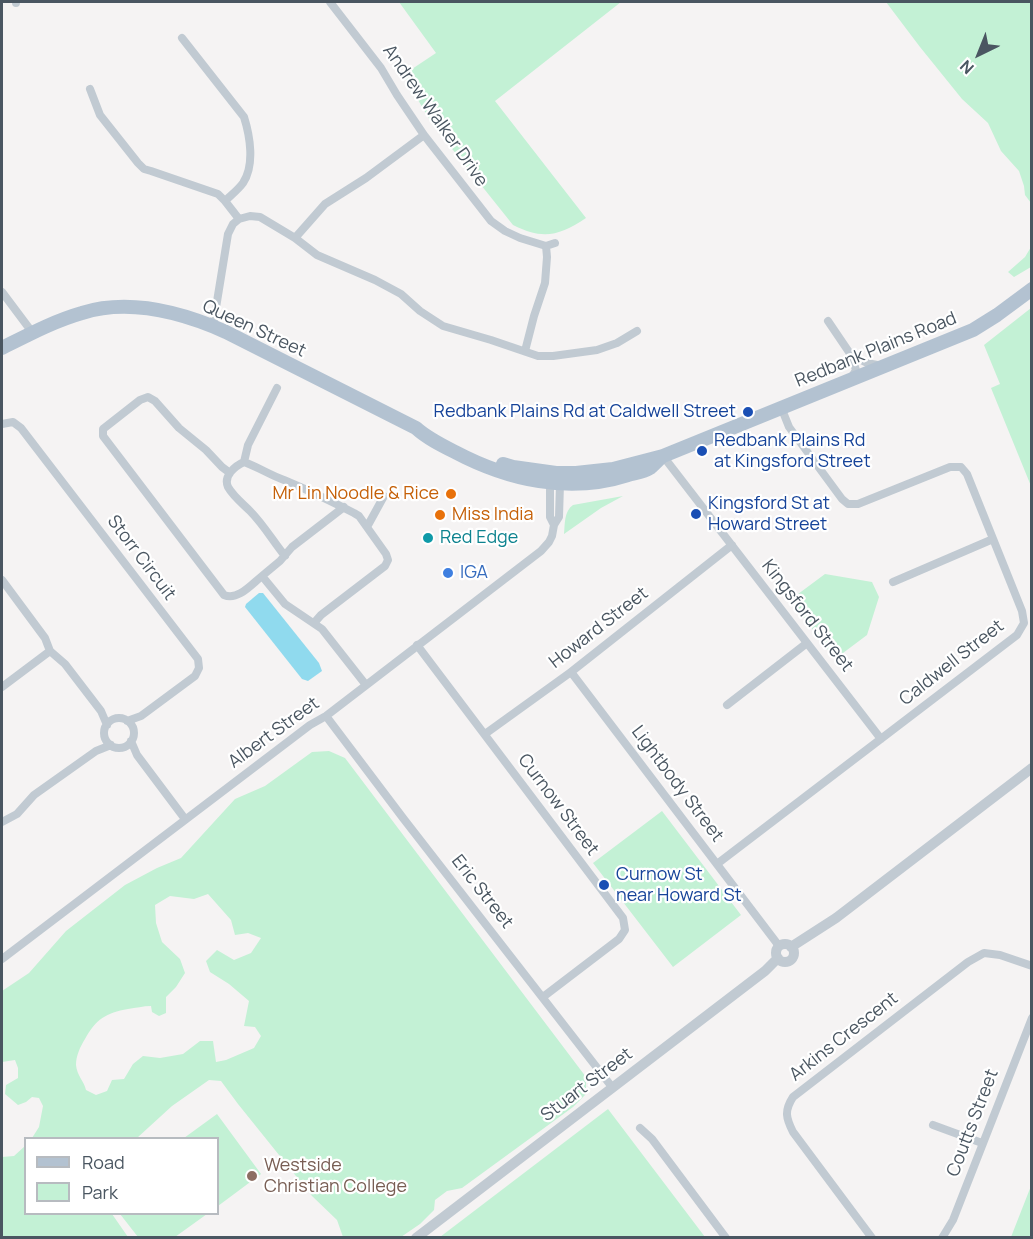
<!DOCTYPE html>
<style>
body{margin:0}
#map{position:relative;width:1033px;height:1239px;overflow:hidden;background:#f5f3f3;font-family:Manrope,sans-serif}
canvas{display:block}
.frame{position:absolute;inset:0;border:3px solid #4a5661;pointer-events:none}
.legend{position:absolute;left:24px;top:1137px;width:195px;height:78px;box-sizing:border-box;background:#fff;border:2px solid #b7bbc0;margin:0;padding:8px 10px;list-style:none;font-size:18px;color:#4a5661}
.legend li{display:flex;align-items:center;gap:12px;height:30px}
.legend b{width:30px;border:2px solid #b7bbc0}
.north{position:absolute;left:949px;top:24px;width:60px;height:60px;-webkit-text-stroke:4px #fff;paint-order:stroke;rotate:223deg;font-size:16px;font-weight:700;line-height:24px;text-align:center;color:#4a5661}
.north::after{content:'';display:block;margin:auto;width:21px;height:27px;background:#4a5661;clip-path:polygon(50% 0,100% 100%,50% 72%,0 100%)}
</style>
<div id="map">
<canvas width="1033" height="1239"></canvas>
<div class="frame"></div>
<ul class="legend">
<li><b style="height:8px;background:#b3c2d1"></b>Road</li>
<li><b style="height:16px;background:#c3f1d5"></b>Park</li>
</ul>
<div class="north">N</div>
</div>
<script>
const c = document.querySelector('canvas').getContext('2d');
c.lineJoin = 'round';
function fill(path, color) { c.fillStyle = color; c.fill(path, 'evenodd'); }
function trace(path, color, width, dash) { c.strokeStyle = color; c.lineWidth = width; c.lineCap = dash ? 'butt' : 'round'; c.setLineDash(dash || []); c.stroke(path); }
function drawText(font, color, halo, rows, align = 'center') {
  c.font = font + ' Manrope,sans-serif'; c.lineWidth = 4.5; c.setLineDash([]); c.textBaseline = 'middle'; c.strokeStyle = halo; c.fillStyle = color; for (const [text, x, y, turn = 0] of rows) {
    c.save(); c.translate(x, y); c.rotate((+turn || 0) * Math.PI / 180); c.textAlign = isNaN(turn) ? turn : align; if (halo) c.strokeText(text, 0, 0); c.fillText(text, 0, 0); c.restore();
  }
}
fill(new Path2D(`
 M399 2H621L495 101 586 218C559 236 543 240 513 225L433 125 403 75 436 53Z
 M886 2H1031V203L1025 195 1024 186 1019 171 1001 151 988 123 962 99 920 47Z
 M1031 247V267L1014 277 1008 272 1025 257Z
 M1031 308V486L991 388 1000 384 984 345Z
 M623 496 601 508 564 534C565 524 564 511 573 505Z
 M825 574 872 582 879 597 867 635 835 659 790 600Z
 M329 751 345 758 586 1077V1094L573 1107 462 1188 447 1191 435 1200 434 1210 420 1224 401 1237H343L337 1220 312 1196 238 1104 221 1081 209 1080 172 1106 137 1138H32L39 1127 43 1106 39 1098 32 1097 26 1102 18 1105 5 1094 6 1085 18 1078V1068L15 1060 2 1062V991L29 973 66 931 125 885 157 868 181 858 235 799 265 786 312 752ZM208 894 231 920 235 935 248 933 261 938 251 953 234 960 217 950 206 961 210 972 229 984 249 1001 244 1026 255 1027 261 1036 254 1048 226 1060 216 1062 213 1041H200L183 1054 160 1058 143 1056 133 1064 124 1079 112 1080 107 1091 96 1095 86 1090C84 1081 77 1076 76 1065 76 1056 80 1047 85 1039 96 1019 106 1013 128 1009 136 1008 143 1006 151 1006L152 1012 159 1016 166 1013V997L176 987 185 973 180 959 162 942 156 923 155 905 170 896 194 899Z
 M662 811 741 915 673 967 593 863Z
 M608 1109 705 1237H440Z
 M217 1114 261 1174 218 1206V1138H184Z
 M25 1146 26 1214H112L128 1237H2V1157L14 1156Z
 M1031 1186V1237H1011Z
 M120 1214H207L175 1237H138Z`), '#c3f1d5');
fill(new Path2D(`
 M259 593H263L319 663 322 671 308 681 302 679 245 607 246 604Z`), '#90daee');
trace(new Path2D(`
 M330 2 381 68 397 95 424 135 491 221 505 231 520 238 546 246 555 243
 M16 3V2
 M182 38 244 117C250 136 255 165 243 183 238 190 231 195 225 201
 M90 89 100 115 138 163 144 169 151 171 218 194 225 201 239 219
 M295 238 325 204 366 178 424 135
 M2 292 32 332
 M828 321 851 355
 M213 326 228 234 233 224 239 219 250 216 260 217 295 238 317 255 375 280 401 294 420 311 443 326 491 340 538 356H553L597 350 617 343 637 331
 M525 351 534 316 545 283 547 257 546 246
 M851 378 856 370 851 355 867 363 882 366
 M2 424 13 422 21 428 198 659 199 668 195 676 141 716 127 721
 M663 456 881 739
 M244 462 248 445 277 388
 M230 473 222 467 206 450 179 428 155 401 148 397 140 400 103 429V436L224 595C238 601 252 584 262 576L285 604 322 629 366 685
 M552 479 550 481V517L554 525
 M367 527 384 496
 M285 556C273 541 263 524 250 511 243 504 233 496 228 487 223 476 235 466 244 462 258 467 270 475 284 480 308 490 331 501 354 513L359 516 386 554 388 560 385 566 321 615 314 623
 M262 576 280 561 292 547 344 507
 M2 580 45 638 50 651 65 664 101 711 107 725
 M893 582 993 539
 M417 645 623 918 625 930 619 939 543 997
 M571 672 779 946
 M2 687 50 651
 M727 705 807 643
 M326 716 403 818 612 1087
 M104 733a15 15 0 1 1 30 0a15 15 0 1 1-30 0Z
 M485 734 571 672 732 545
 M131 741 137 755 185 819
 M2 822 17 814 34 795 96 751 111 745
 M717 864 1017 635 1024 623 1022 611 967 474 961 467H950L858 504H848L842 499 789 427 781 407
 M2 959 310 725 326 716 541 551 549 542 552 536 554 525 559 517 560 484 559 481
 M933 1125 982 1143
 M640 1128 652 1139 726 1238
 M872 1238 793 1132C786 1118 784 1111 793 1097L968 962 984 953 1000 955 1032 966
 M942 1238 953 1220 1032 1018`), '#c1cad2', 8);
trace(new Path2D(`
 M776 953a9 9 0 1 1 18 0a9 9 0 1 1-18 0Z
 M791 947 836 918 1032 768
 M416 1238 765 971 778 958`), '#c1cad2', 10);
trace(new Path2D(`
 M2 348C28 335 54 321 82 313 130 298 181 312 226 332L416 428C427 438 441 445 455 452 508 480 569 494 628 475 635 473 644 472 650 468 655 464 659 459 663 456
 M503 464 513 467 556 473H576L613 469 663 456 973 330 997 315 1032 289`), '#b3c2d1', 14);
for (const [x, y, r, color] of [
 [748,412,6,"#1a4fb4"],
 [702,451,6,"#1a4fb4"],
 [451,494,6,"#e8710a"],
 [696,514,6,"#1a4fb4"],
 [440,515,6,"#e8710a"],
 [428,538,6,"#0f9aa8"],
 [448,573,6,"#3f7fe0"],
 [604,885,6,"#1a4fb4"],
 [252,1176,6,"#8d6e63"]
]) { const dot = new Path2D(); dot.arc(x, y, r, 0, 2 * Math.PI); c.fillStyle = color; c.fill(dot); trace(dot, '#fff', 2); }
drawText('18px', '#4a5661', '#fff', [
 ["Andrew Walker Drive",435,116,55],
 ["Queen Street",254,329,25],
 ["Redbank Plains Road",876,350,-22],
 ["Storr Circuit",141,558,53],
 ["Kingsford Street",807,616,52],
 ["Howard Street",599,628,-38],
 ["Caldwell Street",952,663,-38],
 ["Albert Street",274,733,-36],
 ["Lightbody Street",677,784,53],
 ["Curnow Street",558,805,53],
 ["Eric Street",482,892,52],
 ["Arkins Crescent",844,1037,-38],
 ["Stuart Street",587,1085,-37],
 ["Coutts Street",973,1123,-69]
]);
drawText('18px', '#164399', '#fff', [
 ["Redbank Plains Rd at Caldwell Street",736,412,"right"],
 ["Redbank Plains Rd",714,441],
 ["at Kingsford Street",714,462],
 ["Kingsford St at",708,504],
 ["Howard Street",708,525],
 ["Curnow St",616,875],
 ["near Howard St",616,896]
], 'left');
drawText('18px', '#c56008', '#fff', [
 ["Mr Lin Noodle & Rice",439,494],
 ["Miss India",452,515,"left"]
], 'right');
drawText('18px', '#0d838f', '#fff', [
 ["Red Edge",440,538]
], 'left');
drawText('18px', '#366cbe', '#fff', [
 ["IGA",460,573]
], 'left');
drawText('18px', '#785e54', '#fff', [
 ["Westside",264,1166],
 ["Christian College",264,1187]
], 'left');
</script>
